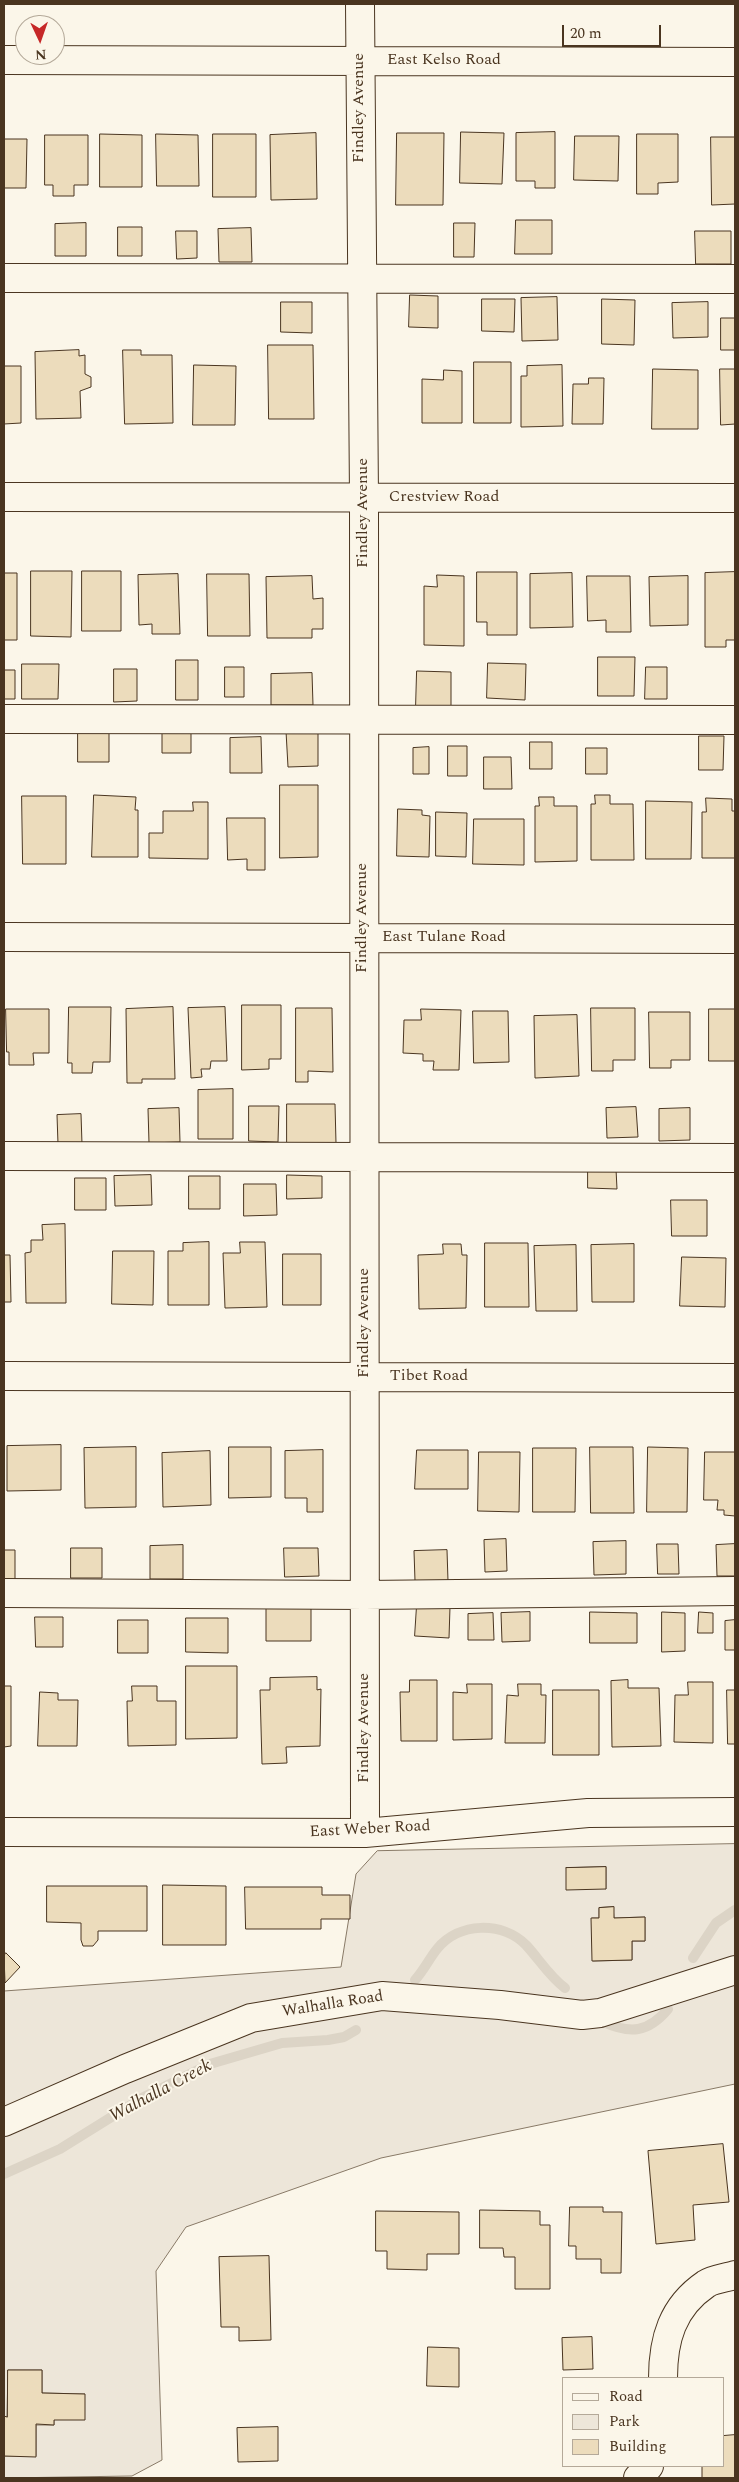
<!DOCTYPE html>
<style>
body{margin:0}
#map{position:relative;width:739px;height:2482px;overflow:hidden;background:#fbf6e9;font-family:Spectral,serif}
canvas{display:block}
.frame{position:absolute;inset:0;border:5px solid #4a3520;pointer-events:none}
.legend{position:absolute;left:562px;top:2377px;width:162px;height:90px;box-sizing:border-box;background:#fbf6e9;border:1px solid #b4a999;margin:0;padding:6px 9px;list-style:none;font-size:15px;color:#4a3520}
.legend li{display:flex;align-items:center;gap:10px;height:25px}
.legend b{width:25px;border:1px solid #b4a999}
.north{position:absolute;left:15px;top:15px;width:50px;height:50px;box-sizing:border-box;background:#fbf6e9;border:1px solid #b4a999;border-radius:50%;rotate:177deg;font-size:14px;font-weight:700;line-height:20px;text-align:center;color:#4a3520}
.north::after{content:'';display:block;margin:auto;width:18px;height:22px;background:#c62828;clip-path:polygon(50% 0,100% 100%,50% 72%,0 100%)}
.scale{position:absolute;left:562px;top:25px;width:99px;height:22px;box-sizing:border-box;border:2px solid #4a3520;border-top:0;padding-left:6px;font-size:15px;line-height:18px;white-space:nowrap;color:#4a3520;-webkit-text-stroke:4px #fbf6e9;paint-order:stroke}
</style>
<div id="map">
<canvas width="739" height="2482"></canvas>
<div class="frame"></div>
<ul class="legend">
<li><b style="height:6px;background:#fbf6e9"></b>Road</li>
<li><b style="height:14px;background:#ede6d9"></b>Park</li>
<li><b style="height:14px;background:#ecdcbc"></b>Building</li>
</ul>
<div class="north">N</div>
<div class="scale">20 m</div>
</div>
<script>
const c = document.querySelector('canvas').getContext('2d');
c.lineJoin = 'round';
function fill(path, color) { c.fillStyle = color; c.fill(path, 'evenodd'); }
function trace(path, color, width, dash) { c.strokeStyle = color; c.lineWidth = width; c.lineCap = dash ? 'butt' : 'round'; c.setLineDash(dash || []); c.stroke(path); }
function drawText(font, color, halo, rows, align = 'center') {
  c.font = font + ' Spectral,serif'; c.lineWidth = 4; c.setLineDash([]); c.textBaseline = 'middle'; c.strokeStyle = halo; c.fillStyle = color; for (const [text, x, y, turn = 0] of rows) {
    c.save(); c.translate(x, y); c.rotate((+turn || 0) * Math.PI / 180); c.textAlign = isNaN(turn) ? turn : align; if (halo) c.strokeText(text, 0, 0); c.fillText(text, 0, 0); c.restore();
  }
}
const green = new Path2D(`
 M735 1844V2084L381 2158 186 2227 156 2271 162 2460 132 2476 4 2478V2456H36V2425H54V2420L85 2394 42 2393V2370H8L7 2417 4 2416V1991L341 1967 356 1874 377 1851ZM606 1867V1889L566 1868ZM613 1907 614 1918 645 1917V1941H632V1960L593 1961 592 1918H599V1908Z`);
fill(green, '#ede6d9');
trace(green, '#887966', 1);
trace(new Path2D(`
 M693 1958 716 1923 735 1910
 M415 1980C424 1970 429 1959 437 1949 459 1922 502 1921 526 1945 539 1959 549 1976 565 1988
 M603 2022C630 2034 648 2033 668 2009
 M4 2174 60 2149 142 2098 210 2064 282 2043 328 2040 344 2037 356 2030`), '#dcd4c6', 10);
const building = new Path2D(`
 M461 132 504 133 502 184 460 183Z
 M555 132V188H535V181H516V133Z
 M316 133 317 199 271 200 270 135Z
 M397 133H444L443 205H396Z
 M100 134 142 135V187H100Z
 M156 134 198 135 199 186H157Z
 M213 134H256V197H213Z
 M637 134H678V182L658 183V194H637Z
 M45 135H88V185H74V196H53V185H45Z
 M575 136H619L618 181 574 180Z
 M711 137H735V204L712 205Z
 M4 139H27L26 188H4Z
 M516 220H552V254H515Z
 M86 223V256H55V224Z
 M454 223H475L474 257H454Z
 M118 227H142V256H118Z
 M251 228 252 262H219L218 229Z
 M176 231H197V258L177 259Z
 M695 231H731V264H696Z
 M410 295 438 296V328L409 327Z
 M557 297 558 340 522 341 521 298Z
 M482 299H515L514 332 482 331Z
 M602 299 635 300 634 345 602 344Z
 M281 302H312V333L281 332Z
 M708 302V337L673 338 672 303Z
 M721 318H735V350H721Z
 M268 345H313L314 419H269Z
 M79 350V356L85 355V374L91 377V387L80 391 81 418 36 419 35 352Z
 M123 350H141V355H172L173 423 125 424Z
 M474 362H511V423H474Z
 M194 365 236 366 235 425H193Z
 M562 365 563 426 521 427V376H527V366Z
 M4 366H21V423L4 424Z
 M653 369 698 370V429H652Z
 M720 369H735V424L721 425Z
 M444 370 462 371V423H422V379L443 380Z
 M589 378H604L603 424H572L573 384H588Z
 M31 571H72L71 637 31 636Z
 M82 571H121V631H82Z
 M477 572H517V635H487V622H477Z
 M735 572V640H726V647H705V573Z
 M4 573H17V640H4Z
 M572 573 573 627 530 628V574Z
 M178 574 180 634H152V624L139 625 138 575Z
 M207 574H249L250 636H208Z
 M437 575 464 576V646L424 645V586L437 587Z
 M312 576 313 599 323 598V629H312V638H267L266 577Z
 M587 576H630L631 632H606V620L588 621Z
 M688 576V625L650 626 649 577Z
 M598 657H635L634 696H598Z
 M176 660H198V700H176Z
 M488 663 526 664 525 700 487 698Z
 M22 664H59L58 699H22Z
 M225 667H244V697H225Z
 M646 667H667V699H645Z
 M114 669H137V701L114 702Z
 M4 670H15V699H4Z
 M417 671 451 672V706H416Z
 M312 673 313 705H271V674Z
 M191 729V753H162V730Z
 M318 730V766L288 767 286 731Z
 M78 731H109V762H78Z
 M699 736H724L723 770H699Z
 M261 737 262 773H230V738Z
 M530 742H552V769H530Z
 M448 746H467V776H448Z
 M429 747V774H413V748Z
 M586 748H607V774H586Z
 M484 757H511L512 789H484Z
 M280 785H318V857L280 858Z
 M94 795 136 797 135 810H138V857H92Z
 M595 795H610V804H633L634 860H591V804H595Z
 M22 796H66V864H23Z
 M539 797H554V806H577V861L535 862V806H539Z
 M706 798 732 799V811H735V858H702V812H706Z
 M646 801 692 802 691 859H646Z
 M193 802H208V859L149 858V833H163V811H193Z
 M398 809 422 810V815L430 816 429 857 397 856Z
 M436 812 467 813 466 857 436 856Z
 M227 818H265V870H247V859L228 860Z
 M474 819H524V865L473 864Z
 M242 1005H281V1059H269V1069L242 1070Z
 M69 1007H111L110 1062H93L92 1073H72V1063H68Z
 M173 1007 175 1079H142V1083H127L126 1009Z
 M225 1007 227 1061H211L210 1069H201L202 1077 191 1078 188 1008Z
 M296 1008H332L333 1072 308 1071V1082H296Z
 M591 1008H635V1060H613V1071H592Z
 M6 1009H49V1053H33L34 1065H9V1052H7Z
 M421 1009 461 1010 459 1070H433L434 1061H423V1054L403 1053 404 1020H421Z
 M709 1009H735V1061H709Z
 M473 1011H508L509 1062 474 1063Z
 M649 1012H690V1060H671V1068H650Z
 M577 1015 579 1076 535 1078 534 1016Z
 M233 1089V1139H198V1090Z
 M287 1104H335L336 1143 287 1144Z
 M249 1106H279L278 1142 249 1141Z
 M636 1107 638 1137 607 1138 606 1108Z
 M179 1108 180 1142 149 1143 148 1109Z
 M690 1108V1140L659 1141V1109Z
 M81 1114 82 1144H58L57 1115Z
 M588 1169H616L617 1189 588 1188Z
 M151 1175 152 1205 115 1206 114 1176Z
 M287 1175 322 1176V1198L287 1199Z
 M189 1176H220V1209H189Z
 M75 1178H106V1210H75Z
 M244 1184H276L277 1215 244 1216Z
 M671 1200H707V1236H672Z
 M65 1224 66 1303H26L25 1253 31 1252V1240H43L42 1225Z
 M209 1242V1305H168V1251H183V1243Z
 M240 1242H265L267 1307 225 1308 223 1253H240Z
 M485 1243H528L529 1307H485Z
 M443 1244H461L462 1255H467L466 1308 419 1309 418 1255 443 1254Z
 M634 1244V1302H592L591 1245Z
 M576 1245 577 1311H536L534 1246Z
 M113 1251H154L153 1305 112 1304Z
 M283 1254H321V1305H283Z
 M4 1255H10L11 1302H4Z
 M682 1257 726 1258 725 1307 680 1306Z
 M61 1445V1490L7 1491V1446Z
 M136 1447V1507L85 1508 84 1448Z
 M229 1447H271V1497L229 1498Z
 M590 1447H633L634 1513H591Z
 M648 1447 688 1448 687 1512H647Z
 M533 1448H576L575 1512H533Z
 M323 1450V1512H307V1498H285V1451Z
 M417 1450H468V1489H415Z
 M210 1451 211 1505 163 1507 162 1453Z
 M479 1452H520L519 1512 478 1511Z
 M705 1452H735V1516L724 1515V1510H717L718 1500H704Z
 M506 1539 507 1571 485 1572 484 1540Z
 M626 1541V1574L594 1575 593 1542Z
 M657 1544H678L679 1574H658Z
 M735 1544V1576H717L716 1545Z
 M183 1545V1579H150V1546Z
 M71 1548H102V1578H71Z
 M284 1548H318L319 1576 285 1577Z
 M4 1550H15V1583H4Z
 M447 1550 448 1581H415L414 1551Z
 M311 1604V1641H266V1605Z
 M417 1605 450 1607 449 1638 415 1636Z
 M530 1612V1641L502 1642 501 1613Z
 M590 1612 637 1613V1643H590Z
 M662 1612 685 1613V1651L662 1652Z
 M699 1612 713 1613V1633H698Z
 M493 1613 494 1640H468V1614Z
 M35 1617H63V1647H36Z
 M186 1618H228V1653L186 1652Z
 M118 1620H148V1653H118Z
 M735 1620V1650H725V1621Z
 M186 1666H237V1738L186 1739Z
 M317 1677V1690L321 1689 320 1746 286 1747 287 1763 262 1764 260 1690H270V1678Z
 M410 1680H437V1741H401L400 1692H409Z
 M628 1680V1688H659L661 1746 612 1747 611 1681Z
 M688 1682H713V1743L674 1742 675 1695H688Z
 M467 1684H492V1739L453 1740V1692L467 1693Z
 M518 1684H541V1695H546L545 1743H505L507 1695 518 1696Z
 M4 1686H11V1746L4 1747Z
 M132 1686H157V1701H176V1745L128 1746 127 1701H132Z
 M553 1690H599V1755H553Z
 M727 1690H735V1744H728Z
 M40 1692 58 1693V1700H78L77 1746H38Z
 M606 1867V1889L566 1890V1868Z
 M163 1885 226 1886V1945H163Z
 M47 1886H147V1931H98V1940L93 1946H83L81 1940V1923L47 1922Z
 M245 1887H322V1895H350V1919H321V1929H246Z
 M614 1907V1918L645 1917V1941H632V1960L592 1961 591 1918H599V1908Z
 M6 1953 20 1967 5 1983 4 1956Z
 M723 2144 729 2202 693 2205 695 2240 656 2244 648 2151Z
 M570 2207H603V2212H622L621 2273H601V2259H576V2246H569Z
 M480 2210 540 2211V2225H550V2289H515V2257H504L503 2248H480Z
 M376 2211 459 2212V2254H427V2270L387 2269V2251H376Z
 M269 2256 271 2340 239 2341V2327H221L219 2257Z
 M592 2337 593 2369 563 2370 562 2338Z
 M428 2347 459 2348V2387L427 2386Z
 M8 2370H42V2393L85 2394V2420H54V2425L36 2424V2457L4 2456V2416L7 2417Z
 M278 2427V2461L238 2462 237 2428Z
 M735 2435V2478H702V2466H723V2436Z`);
fill(building, '#ecdcbc');
trace(building, '#4a3520', 1);
const minor = new Path2D(`
 M360 4 364 498 365 1833
 M4 60 735 62
 M4 278 735 279
 M4 497 735 498
 M4 719 735 720
 M4 937 735 939
 M4 1156 735 1158
 M4 1376 735 1378
 M4 1593 365 1595 735 1591
 M4 1832 365 1833 588 1813 735 1812
 M4 2122 125 2069 251 2018 382 1996 500 2005 582 2015 600 2013 735 1970
 M663 2378C663 2340 672 2307 706 2284 713 2279 726 2278 735 2275
 M638 2478 649 2466`);
trace(minor, '#4a3520', 30);
trace(minor, '#fbf6e9', 28);
drawText('16px', '#4a3520', '#fbf6e9', [
 ["East Kelso Road",444,61],
 ["Findley Avenue",360,108,-90],
 ["Crestview Road",444,498],
 ["Findley Avenue",364,513,-90],
 ["Findley Avenue",363,918,-90],
 ["East Tulane Road",444,938],
 ["Findley Avenue",365,1323,-90],
 ["Tibet Road",429,1377],
 ["Findley Avenue",365,1728,-90],
 ["East Weber Road",370,1830,-3],
 ["Walhalla Road",333,2005,-9]
]);
drawText('italic 18px', '#4a3520', '#fbf6e9', [
 ["Walhalla Creek",161,2092,-28]
]);
</script>
